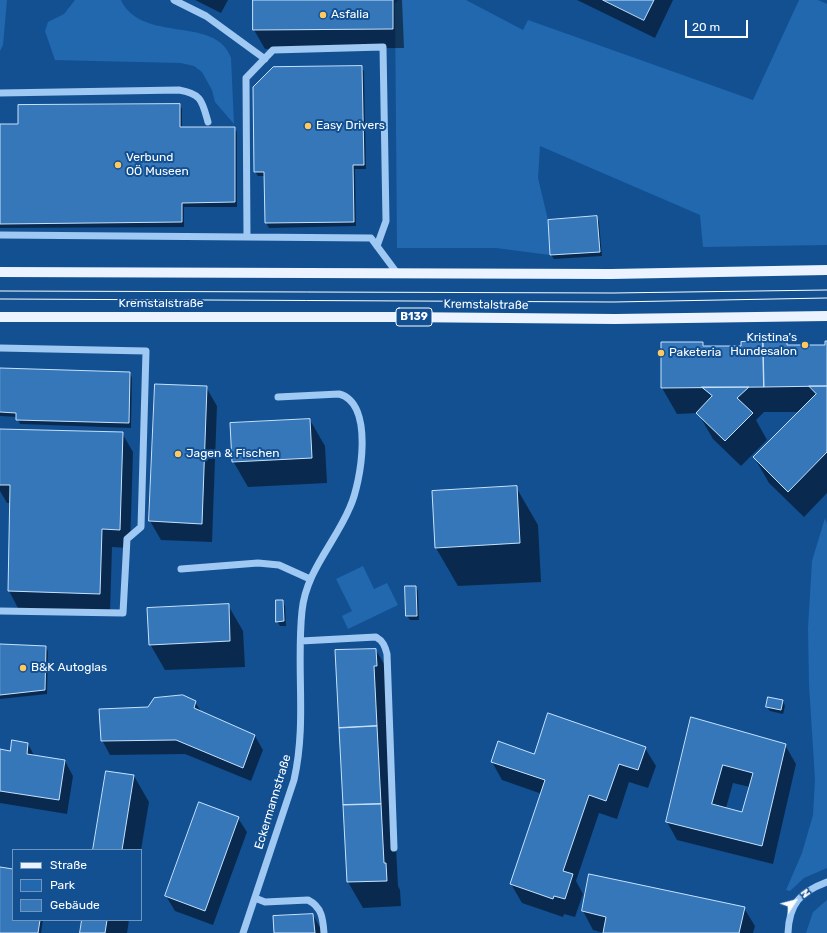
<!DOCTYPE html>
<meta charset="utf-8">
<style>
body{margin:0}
#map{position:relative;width:827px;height:933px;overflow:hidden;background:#125092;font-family:Rubik,sans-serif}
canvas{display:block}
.legend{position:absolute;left:12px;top:849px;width:130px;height:72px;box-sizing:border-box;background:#125092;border:1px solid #7196be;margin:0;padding:5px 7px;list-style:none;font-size:12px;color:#fff}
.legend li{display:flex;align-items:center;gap:8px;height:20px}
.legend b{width:20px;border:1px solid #7196be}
.north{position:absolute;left:775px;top:881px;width:40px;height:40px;-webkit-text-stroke:3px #125092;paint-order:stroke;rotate:54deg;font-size:11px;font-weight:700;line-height:16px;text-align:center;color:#fff}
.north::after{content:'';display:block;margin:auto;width:14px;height:18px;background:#fff;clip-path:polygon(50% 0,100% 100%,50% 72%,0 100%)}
.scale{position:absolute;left:685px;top:20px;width:63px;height:18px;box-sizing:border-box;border:2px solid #fff;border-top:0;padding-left:5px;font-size:12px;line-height:14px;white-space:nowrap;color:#fff;-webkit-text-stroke:3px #125092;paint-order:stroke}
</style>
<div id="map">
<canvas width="827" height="933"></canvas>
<ul class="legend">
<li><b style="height:5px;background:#eaf3ff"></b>Straße</li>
<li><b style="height:11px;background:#2168af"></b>Park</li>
<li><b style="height:11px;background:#3677b9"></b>Gebäude</li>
</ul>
<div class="north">N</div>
<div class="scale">20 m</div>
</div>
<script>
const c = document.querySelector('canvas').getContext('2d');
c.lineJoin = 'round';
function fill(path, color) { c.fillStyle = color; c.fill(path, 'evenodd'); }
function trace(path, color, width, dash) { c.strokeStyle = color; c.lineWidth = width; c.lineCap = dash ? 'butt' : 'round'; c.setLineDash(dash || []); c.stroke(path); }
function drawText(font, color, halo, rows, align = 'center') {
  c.font = font + ' Rubik,sans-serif'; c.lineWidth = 4; c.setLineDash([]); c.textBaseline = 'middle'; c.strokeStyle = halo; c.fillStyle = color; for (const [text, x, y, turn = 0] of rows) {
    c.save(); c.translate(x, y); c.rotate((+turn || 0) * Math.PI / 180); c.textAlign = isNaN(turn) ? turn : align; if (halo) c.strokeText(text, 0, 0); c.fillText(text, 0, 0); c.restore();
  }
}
fill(new Path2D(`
 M0 0H7L3 45 0 51Z
 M75 0H121C141 44 217 15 231 58L234 124 215 102 212 90 202 72 194 66 181 63 55 60 45 31 48 22 64 14Z
 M398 0H466L523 30 528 20 753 100 799 0H818L827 4V245L703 247 700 215 540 146 538 178 548 220 550 255 496 248H397L395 4Z
 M825 518 827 524V868L804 878 790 891 786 890 802 853 813 815 815 779 809 685 808 628 812 561Z
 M363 566 374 589 387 583 398 605 348 629 342 616 352 611 336 579Z
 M827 900V933H806L813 912Z`), '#2168af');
fill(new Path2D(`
 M195 0H228L221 13Z
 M254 0H402L404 48 265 49 254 30Z
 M577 0H673L655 38Z
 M361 67 364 71 366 169H355L356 226 269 228 266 223 265 176H258L255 172Z
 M180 105 182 109V128H234L237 132V207H184V227L0 228V125H19Z
 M597 217 599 222 602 256 554 259 551 255Z
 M786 342 788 346H826L827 342V493L804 517 769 483 754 457 799 412H764L756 420 767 440 741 466 713 439 698 413 677 414 662 388 702 343 705 347H743Z
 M0 369 130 373 132 378 131 428 20 424 17 417 0 416V420Z
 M156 385 206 387 217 406 212 542 161 540 150 521Z
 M310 420 325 446 327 483 248 487 233 461Z
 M0 430 122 433 133 452 130 548 112 547 110 612 19 610 9 591 11 503H7L0 491Z
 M516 487 538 525 541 582 458 586 436 548Z
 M416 587 418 591 419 620H410L407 616Z
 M283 601 285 606 286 626H280L277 621Z
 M228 605 243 631 245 667 165 670 150 644Z
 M0 645 46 647 48 651 47 694 0 699Z
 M376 650 391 676 388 692 398 886 400 890 401 906 363 908 348 882 337 651Z
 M783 701 785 706 783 714 770 711 767 707Z
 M195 702 202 713 255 736 263 750 251 781 185 754 110 755 102 740 149 708Z
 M691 718 785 745 796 764 773 864 677 840 667 822ZM733 783 750 787 742 814 726 808Z
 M28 744 35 757 65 761 73 776 67 814 0 803V750L11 752Z
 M645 748 656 766 648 788 629 782 617 819 599 813 576 881 583 894 575 917 564 914 563 917 522 903 511 884 542 794 502 780 492 762 535 755Z
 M134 776 149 802 141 850H94Z
 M238 818 247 832 213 925 175 911 166 896Z
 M0 868 13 870V920H43L41 933H0Z
 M590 876 744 908 755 926 753 933H604L593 930 583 911Z
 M313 915 323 933H275Z
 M83 920H129L127 933H81Z`), '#0007');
const building = new Path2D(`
 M253 0H393V29L253 30Z
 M603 0H654L644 20Z
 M362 66 364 165H353L354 222 265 223 264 172H254L253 87 273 67Z
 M180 104V127H235V202L182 203V222L0 224V124H18V105Z
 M597 216 600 252 550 255 548 220Z
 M763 341H787V345H825V341H827V386L764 387Z
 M763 341 764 387 661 388V342H703V346H741V342Z
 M0 368 130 372 129 423 16 420V413L0 412Z
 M155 384 207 386 202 524 149 521Z
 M809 386H827V452L788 492 753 457 816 394Z
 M702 387H749L737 398 753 413 725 441 696 413 712 396Z
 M310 419 312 458 232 462 230 423Z
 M0 429 123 432 120 530 102 529 100 594 8 591 10 485H0Z
 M517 486 520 543 435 548 432 491Z
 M405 586H416L417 616H406Z
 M276 600H283L284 621 276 622Z
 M229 604 230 641 149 645 147 608Z
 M0 644 46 646 45 690 0 695Z
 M376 649 377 666H374L377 726 339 728 335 650Z
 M183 695 196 701 194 708 255 735 243 768 176 740 101 741 99 709 148 707 154 698Z
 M768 697 783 700 781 710 766 707Z
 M548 713 646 747 638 770 619 764 606 801 589 795 563 871 573 874 565 899 554 896 553 899 510 884 545 780 491 762 498 741 534 754Z
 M691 717 786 744 762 846 666 822ZM723 765 753 773 742 812 712 804Z
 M377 726 381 804 343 805 339 728Z
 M12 740 28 743 27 754 65 760 59 800 0 791V749L10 751Z
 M106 771 134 775 122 850H93Z
 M199 802 239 817 205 911 165 896Z
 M381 804 384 863H386L387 881 347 882 343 805Z
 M0 867 13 869V920H40L38 933H0Z
 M589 874 745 907 739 933H603L606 917 582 911Z
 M313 914 315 933H274L273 916Z
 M82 920H107L105 933H80Z`);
fill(building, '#3677b9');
trace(building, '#c6e2fd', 1);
trace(new Path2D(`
 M174 0 206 16 265 59
 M0 93 179 90C202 94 202 101 208 122
 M0 235 371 238 397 273
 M247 237 246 78 273 50 383 47 386 221 377 246
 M0 348 146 351 141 527 127 539 123 613 0 611
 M181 569 258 563 279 565 310 579
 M301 641 376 637C383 641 385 646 387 654L394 848
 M255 898 265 902 308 900C322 907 323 919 324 933
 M243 933 294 780C307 723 296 668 302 611 306 571 335 543 350 507 361 483 375 403 339 394L278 397
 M788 933C789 904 800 892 827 882`), '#9fc8f2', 7);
trace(new Path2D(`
 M0 272 611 274 827 270
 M0 317H398L615 319 827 316`), '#eaf3ff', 10);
trace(new Path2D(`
 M0 291 613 293 827 290
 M0 299 614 302 827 298`), '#fff', 1);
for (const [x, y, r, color] of [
 [323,15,4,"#ffc960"],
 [308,126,4,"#ffc960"],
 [118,165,4,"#ffc960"],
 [805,345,4,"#ffc960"],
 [661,353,4,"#ffc960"],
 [178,454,4,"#ffc960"],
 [23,668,4,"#ffc960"]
]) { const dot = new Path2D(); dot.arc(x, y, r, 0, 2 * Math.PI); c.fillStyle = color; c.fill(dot); trace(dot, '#125092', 1.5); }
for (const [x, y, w] of [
 [414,317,36]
]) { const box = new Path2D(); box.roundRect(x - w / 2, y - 9, w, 18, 3); c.fillStyle = '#125092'; c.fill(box); trace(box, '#fff', 1); }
drawText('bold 11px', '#fff', null, [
 ["B139",414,317]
]);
drawText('12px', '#fff', '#125092', [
 ["Asfalia",331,15],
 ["Easy Drivers",316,126],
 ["Verbund",126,158],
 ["OÖ Museen",126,172],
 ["Kristina's",797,338,"right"],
 ["Hundesalon",797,352,"right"],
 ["Paketeria",669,353],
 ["Jagen & Fischen",186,454],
 ["B&K Autoglas",31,668]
], 'left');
drawText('12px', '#fff', '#125092', [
 ["Kremstalstraße",161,304],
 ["Kremstalstraße",486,305,1],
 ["Eckermannstraße",273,802,-73]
]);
</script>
